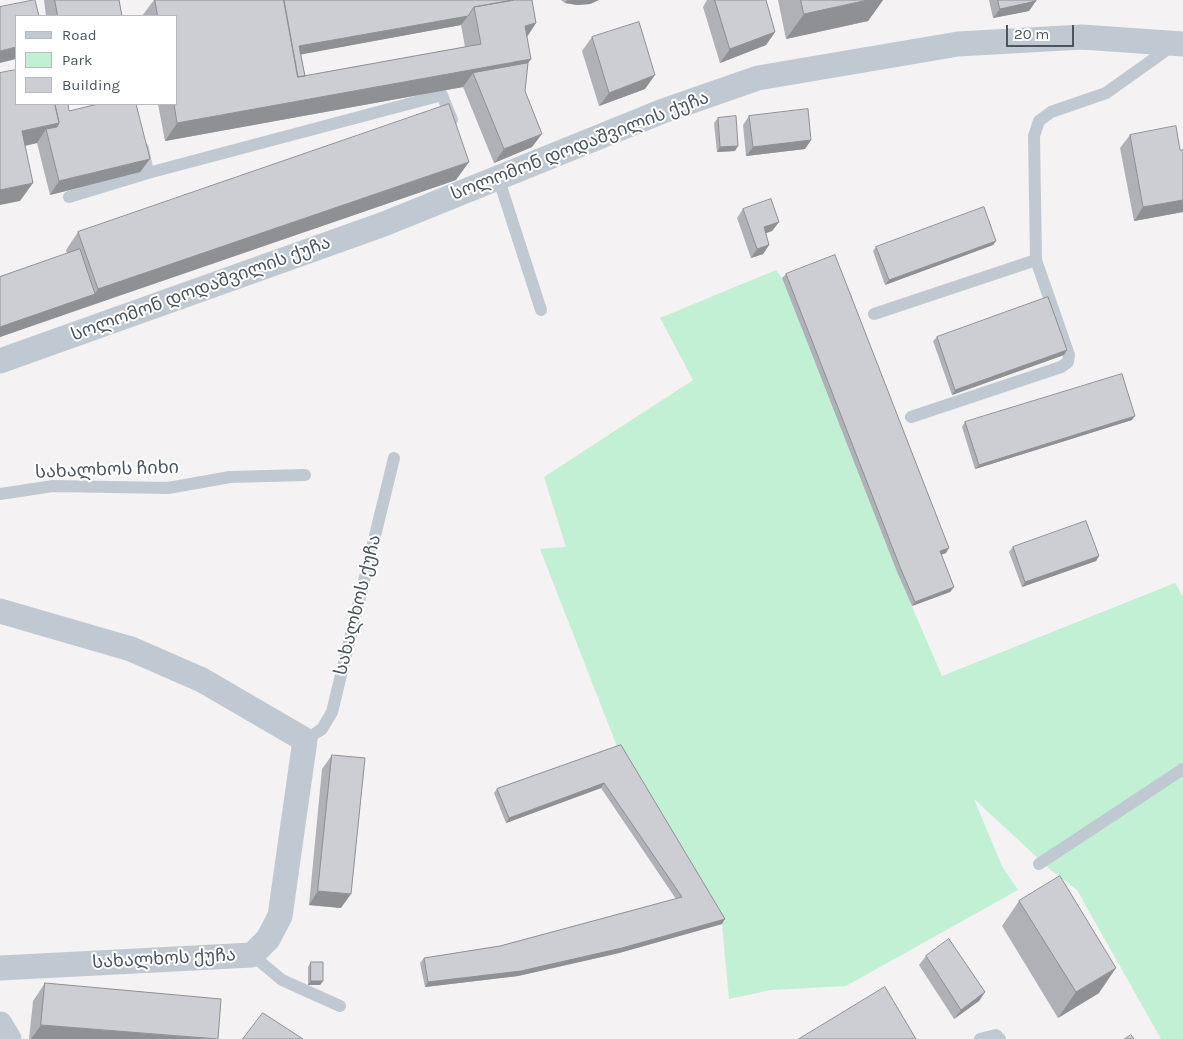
<!DOCTYPE html>
<meta charset="utf-8">
<style>
body{margin:0}
#map{position:relative;width:1183px;height:1039px;overflow:hidden;background:#f4f2f2;font-family:Karla,sans-serif}
canvas{display:block}
.legend{position:absolute;left:15px;top:15px;width:162px;height:90px;box-sizing:border-box;background:#fff;border:1px solid #b7bbbf;margin:0;padding:6px 9px;list-style:none;font-size:15px;color:#4a5560}
.legend li{display:flex;align-items:center;gap:10px;height:25px}
.legend b{width:25px;border:1px solid #b7bbbf}
.scale{position:absolute;left:1006px;top:25px;width:68px;height:22px;box-sizing:border-box;border:2px solid #4a5560;border-top:0;padding-left:6px;font-size:15px;line-height:18px;white-space:nowrap;color:#4a5560;-webkit-text-stroke:4px #fff;paint-order:stroke}
</style>
<div id="map">
<canvas width="1183" height="1039"></canvas>
<ul class="legend">
<li><b style="height:6px;background:#c0c9d1"></b>Road</li>
<li><b style="height:14px;background:#c2f0d5"></b>Park</li>
<li><b style="height:14px;background:#ccced4"></b>Building</li>
</ul>
<div class="scale">20 m</div>
</div>
<script>
const c = document.querySelector('canvas').getContext('2d');
c.lineJoin = 'round';
function fill(path, color) { c.fillStyle = color; c.fill(path, 'evenodd'); }
function trace(path, color, width, dash) { c.strokeStyle = color; c.lineWidth = width; c.lineCap = dash ? 'butt' : 'round'; c.setLineDash(dash || []); c.stroke(path); }
function drawText(font, color, halo, rows, align = 'center') {
  c.font = font + ' Karla,"Noto Sans Georgian",sans-serif'; c.lineWidth = 4; c.setLineDash([]); c.textBaseline = 'middle'; c.strokeStyle = halo; c.fillStyle = color; for (const [text, x, y, turn = 0] of rows) {
    c.save(); c.translate(x, y); c.rotate((+turn || 0) * Math.PI / 180); c.textAlign = isNaN(turn) ? turn : align; if (halo) c.strokeText(text, 0, 0); c.fillText(text, 0, 0); c.restore();
  }
}
fill(new Path2D(`
 M776 270 782 278 897 572 942 676 1175 583 1183 597V1039H1161L1077 890 1052 871 974 799 1002 866 1018 890 846 986 771 990 729 999 722 924 618 749 540 549 566 547 544 477 693 380 660 318Z`), '#c2f0d5');
trace(new Path2D(`
 M143 148 148 173 442 95 452 120
 M498 177 541 310
 M69 197 148 173
 M874 314 1036 260
 M911 417 1061 367 1068 362 1069 355 1036 260 1034 136 1039 121 1051 112 1106 93 1172 46
 M0 494 53 486 168 488 230 477 305 475
 M305 740 322 729 332 712 394 458
 M1039 864 1183 769
 M252 955 282 980 340 1006
 M980 1039 996 1035 1000 1039`), '#c0c9d1', 12);
trace(new Path2D(`
 M0 361 384 224 663 111 758 78 958 44 1082 37 1183 44
 M0 611 131 649 202 680 305 740 280 916 268 939 252 955 0 968
 M0 1024 9 1039`), '#c0c9d1', 25);
fill(new Path2D(`
 M44 0H119L122 16H46Z
 M154 0H532L536 23 527 37 531 59 528 63 525 91 532 147 494 163 463 87 165 141 158 104H176V16H142ZM461 25 465 47 305 76 301 54Z
 M561 0H599L590 4 577 5 565 3Z
 M707 0H766L775 32 766 45 720 63 703 7Z
 M778 0H883L868 21 786 39Z
 M989 0H1036L1029 11 993 18Z
 M592 37 645 89 599 106 582 51Z
 M16 70 69 111 150 159 140 172 50 195 37 143 25 146 20 201Z
 M749 116 811 140 805 149 746 156 743 125Z
 M718 118 735 151 717 152 714 123Z
 M1130 135 1180 150H1183V212L1134 221 1120 148Z
 M456 180 0 337V277L67 254 66 250 78 232Z
 M743 209 779 222 772 231 766 233 769 245 763 254 751 258 737 218Z
 M996 241 993 245 885 285 873 251 876 247Z
 M786 274 946 553 941 555 954 587 950 592 912 606 897 572 782 278Z
 M937 337 1067 350 1064 355 952 395 933 341Z
 M1132 420 975 469 962 427 965 422Z
 M1013 547 1099 556 1096 561 1022 587 1009 552Z
 M621 745 722 924 619 953 518 976 425 987 420 963 424 958 500 946 676 899 601 788 506 823 494 793 497 789Z
 M332 755 341 908 309 905 322 769Z
 M1019 901 1099 993 1058 1018 1002 926Z
 M926 956 985 992 979 1001 954 1019 919 965Z
 M311 962 323 981 320 985H308V967Z
 M45 983 218 1039H29L33 1001Z`), '#afb1b6');
fill(new Path2D(`
 M567 0H599L590 4 577 5 565 3Z
 M868 0H883L868 21 786 39 804 14Z
 M1036 1 1029 11 993 18 1000 9Z
 M468 16 461 25 293 56 299 46Z
 M536 23 524 41 525 26Z
 M775 32 766 45 720 63 730 49Z
 M16 47V59L0 63V51Z
 M531 59 519 76 473 73 463 87 165 141 177 123Z
 M655 75 645 89 599 106 609 93Z
 M59 123 49 138 46 129 37 143 9 149 22 131Z
 M542 134 532 147 494 163 504 149Z
 M811 140 805 149 746 156 753 147Z
 M738 146 735 151 717 152 720 147Z
 M150 159 140 172 50 195 59 181Z
 M469 162 456 180 86 307 98 289Z
 M33 183 20 201 0 205V190Z
 M1183 200V212L1134 221 1143 207Z
 M779 222 772 231 757 236 764 227Z
 M996 241 993 245 885 285 889 280Z
 M769 245 763 254 751 258 757 249Z
 M95 294 86 307 0 337V327Z
 M1067 350 1064 355 952 395 955 390Z
 M1135 416 1132 420 975 469 979 465Z
 M949 548 946 553 937 556 940 551Z
 M1099 556 1096 561 1022 587 1025 582Z
 M954 587 950 592 912 606 915 602Z
 M604 783 601 788 506 823 509 818Z
 M318 891 351 894 341 908 309 905Z
 M725 919 722 924 619 953 518 976 425 987 428 982Z
 M1116 968 1099 993 1058 1018 1076 992Z
 M311 981H323L320 985H308Z
 M985 992 979 1001 954 1019 961 1010Z
 M41 1025 210 1039H31Z`), '#8f9094');
const building = new Path2D(`
 M35 0 39 16H16V47L0 51V7Z
 M55 0H119L122 16H58Z
 M155 0H284L298 77 481 44 474 7 514 0H532L536 23 525 26 531 59 177 123 174 104H176V16H158Z
 M284 0H514L474 7 468 16 299 46 305 76 298 77Z
 M715 0H766L775 32 730 49Z
 M801 0H868L804 14Z
 M998 0H1036V1L1000 9Z
 M639 22 655 75 609 93 592 37Z
 M528 63 525 91 542 134 504 149 473 73Z
 M16 70V104H55L59 123 22 131 33 183 0 190V73Z
 M55 104H68L69 111 98 104H136L150 159 59 181 46 129 57 127 59 123Z
 M449 104 469 162 98 289 78 232Z
 M808 109 811 140 753 147 749 116Z
 M736 116 738 146 720 147 718 118Z
 M1176 126 1180 150H1183V200L1143 207 1130 135Z
 M771 199 779 222 764 227 769 245 757 249 743 209Z
 M984 207 996 241 889 280 876 247Z
 M80 249 95 294 0 327V277Z
 M835 255 949 548 940 551 954 587 915 602 900 567 786 274Z
 M1048 297 1067 350 955 390 937 337Z
 M1122 374 1135 416 979 465 965 422Z
 M1086 521 1099 556 1025 582 1013 547Z
 M621 745 725 919 622 948 521 971 428 982 424 958 500 946 682 897 604 783 509 818 497 789Z
 M332 755 365 758 351 894 318 891Z
 M1060 876 1116 968 1076 992 1019 901Z
 M949 939 985 992 961 1010 926 956Z
 M311 962H323V981H311Z
 M45 983 221 999 218 1039 41 1025Z
 M885 987 916 1039H799Z
 M263 1013 303 1039H243Z
 M1131 1035 1134 1039H1125Z`);
fill(building, '#ccced4');
trace(building, '#8f9094', 1);
drawText('18px', '#4a5560', '#fff', [
 ["სოლომონ დოდაშვილის ქუჩა",580,146,-21],
 ["სოლომონ დოდაშვილის ქუჩა",201,289,-20],
 ["სახალხოს ჩიხი",107,470,-2],
 ["სახალხოს ქუჩა",358,605,-76],
 ["სახალხოს ქუჩა",164,959,-3]
]);
</script>
